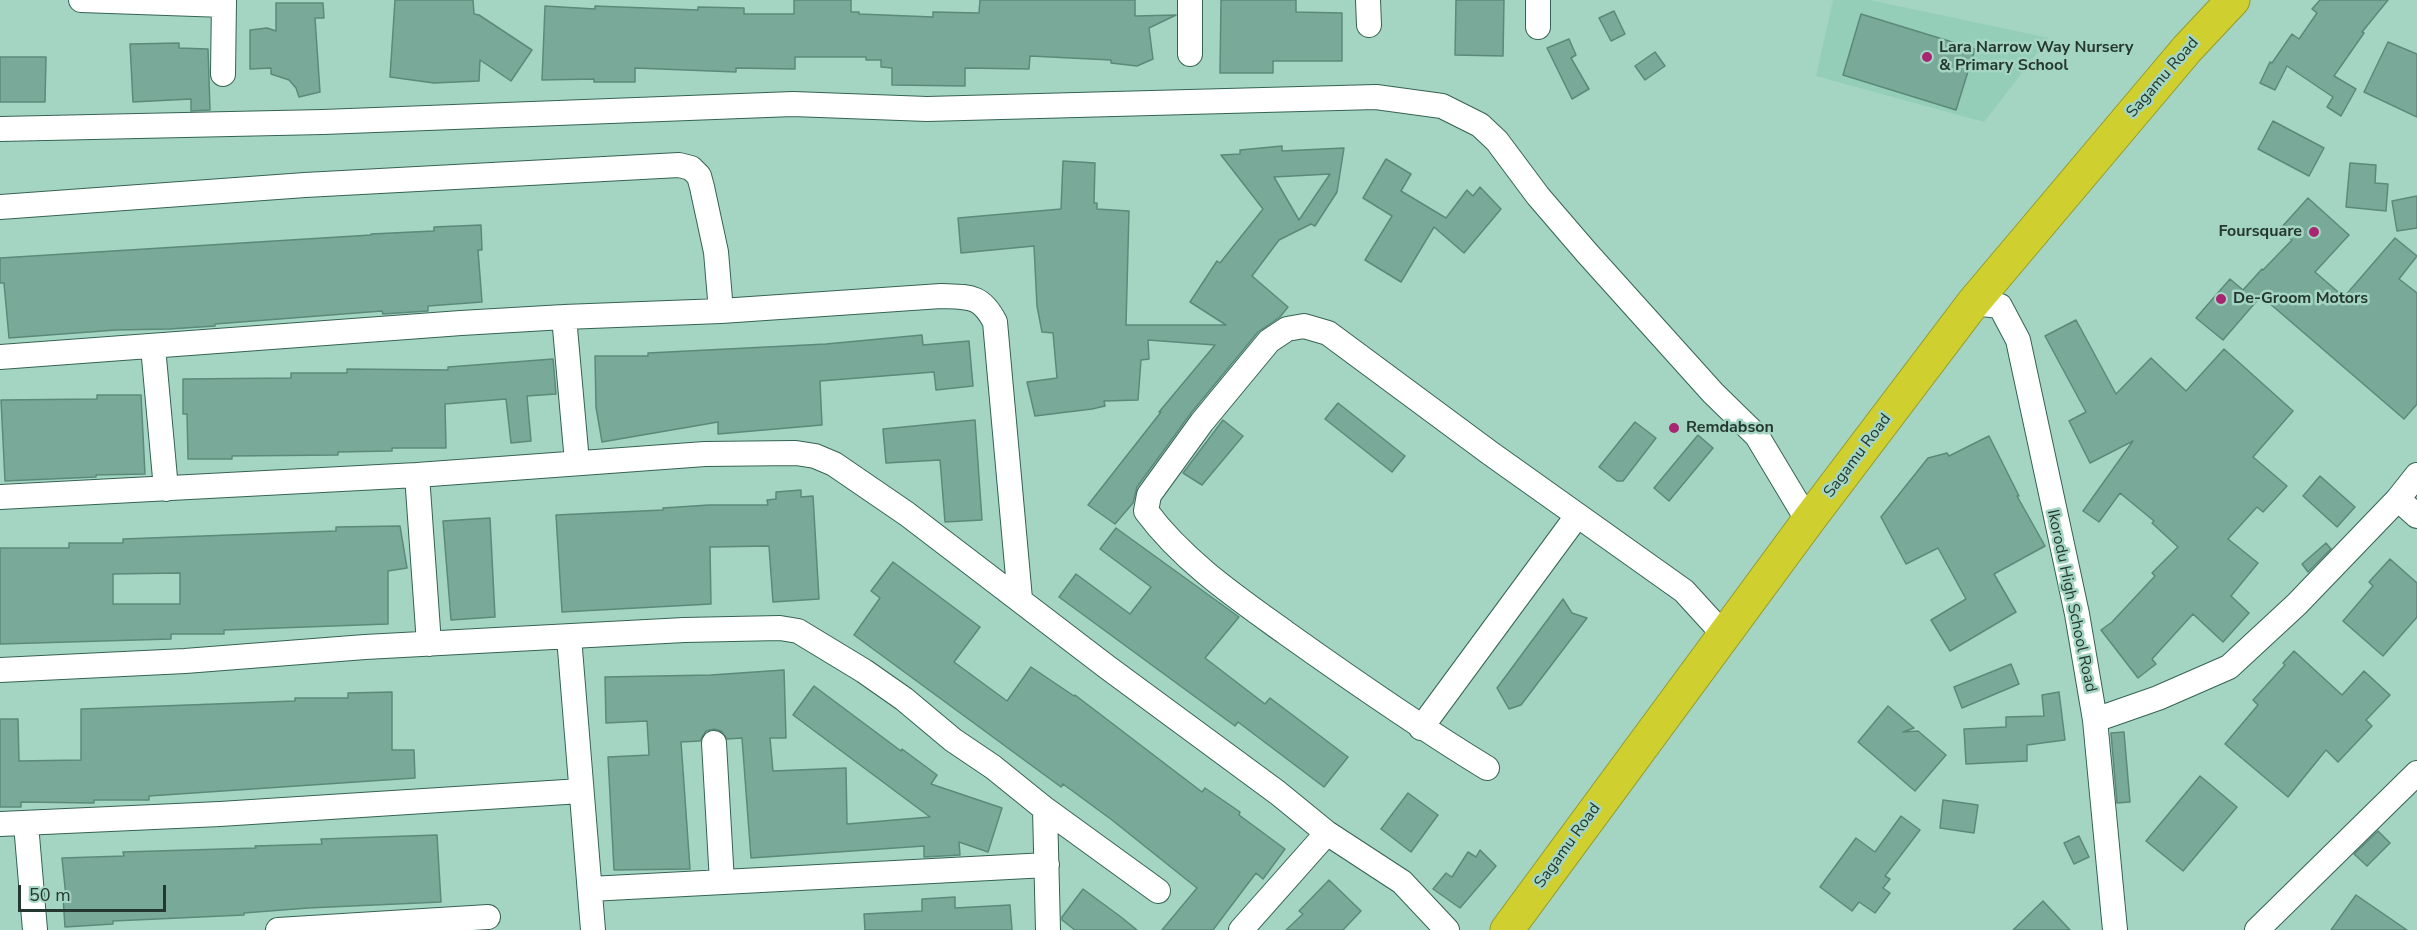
<!DOCTYPE html>
<style>
body{margin:0}
#map{position:relative;width:2417px;height:930px;overflow:hidden;background:#a4d5c3;font-family:"Nunito Sans",sans-serif}
canvas{display:block}
.scale{position:absolute;left:18px;top:885px;width:148px;height:27px;box-sizing:border-box;border:3px solid #243831;border-top:0;padding-left:8px;font-size:18px;line-height:21px;white-space:nowrap;color:#243831;-webkit-text-stroke:4px #a4d5c3;paint-order:stroke}
</style>
<div id="map">
<canvas width="2417" height="930"></canvas>
<div class="scale">50 m</div>
</div>
<script>
const c = document.querySelector('canvas').getContext('2d');
c.lineJoin = 'round';
function fill(path, color) { c.fillStyle = color; c.fill(path, 'evenodd'); }
function trace(path, color, width, dash) { c.strokeStyle = color; c.lineWidth = width; c.lineCap = dash ? 'butt' : 'round'; c.setLineDash(dash || []); c.stroke(path); }
function drawText(font, color, halo, rows, align = 'center') {
  c.font = font + ' "Nunito Sans",sans-serif'; c.lineWidth = 5; c.setLineDash([]); c.textBaseline = 'middle'; c.strokeStyle = halo; c.fillStyle = color; for (const [text, x, y, turn = 0] of rows) {
    c.save(); c.translate(x, y); c.rotate((+turn || 0) * Math.PI / 180); c.textAlign = isNaN(turn) ? turn : align; if (halo) c.strokeText(text, 0, 0); c.fillText(text, 0, 0); c.restore();
  }
}
fill(new Path2D(`
 M1833 0H1870L2049 38 1984 122 1816 76Z`), '#94ceb8');
const building = new Path2D(`
 M395 0H473L474 14 479 15 532 50 511 81 480 60 479 81 434 83 390 77Z
 M794 0H851V12H859V14L933 17V12L979 13 980 0H1135V16L1176 15 1149 28 1153 59 1137 66 1111 63V60L1030 56 1029 69 965 68V86L892 85V68L881 67V60H866V57H795V69L736 68V72L635 68V82H594V79L542 80 545 6 595 9V6L698 10V7L744 8V14H794Z
 M1221 0H1296V12L1342 13V61H1273V73H1220Z
 M1456 0H1504L1503 56 1455 55Z
 M2320 0H2388L2362 32 2364 33 2334 76 2356 89 2341 116 2327 107 2333 97 2287 66 2275 90 2260 83 2270 62 2272 63 2292 34 2299 39 2317 13 2312 9Z
 M276 3H323L324 18H315L320 92 299 97 296 88 289 80 271 74V68L250 69V30L267 28 276 31Z
 M1614 11 1625 34 1611 41 1599 18Z
 M1861 14 1975 49 1956 110 1843 75Z
 M1569 39 1576 55 1571 58 1589 89 1572 99 1547 48Z
 M2388 42 2417 54V117L2364 92Z
 M179 43V48L208 49 210 110 191 111V99L133 102 130 44Z
 M1655 52 1665 66 1645 80 1635 66Z
 M0 57H46L45 102H0Z
 M2273 121 2324 148 2309 176 2258 149Z
 M1282 146V151L1344 148 1337 192 1315 226 1311 224 1279 240 1252 276 1288 307 1280 317 1258 332 1191 413 1137 487 1133 503 1115 524 1088 505 1161 412H1159L1215 345 1148 340 1149 359 1141 360 1138 400 1104 401 1105 406 1092 409 1035 416 1027 382 1057 378 1053 333 1042 332 1037 306 1034 246 961 253 958 218 1061 209 1063 161 1095 163 1094 203H1097V209L1129 211 1126 325H1226L1190 302 1217 261 1220 263 1263 209 1221 155 1240 154V150ZM1330 174 1299 220 1274 177Z
 M1386 159 1411 174 1401 191 1446 218 1467 190 1473 196 1480 187 1501 209 1464 253 1434 227 1401 282 1365 260 1392 216 1363 198Z
 M2350 163 2376 165 2375 183 2388 184 2386 211 2346 207Z
 M2417 196V228L2397 231 2392 201Z
 M2308 198 2349 235 2315 272 2344 297 2395 238 2417 256 2399 279 2417 293V404L2404 419 2261 296 2223 340 2196 318 2230 279 2243 290 2262 269 2263 270 2292 240 2280 229Z
 M481 225 482 250H478L482 302 428 306V311L383 314 382 311 215 324V326L169 329 116 330 9 338 4 283H0V258L371 235V234L434 231V227Z
 M2076 320 2116 394 2151 358 2186 391 2224 349 2293 411 2253 457 2287 486 2263 512 2257 507 2228 539 2258 563 2231 596 2249 613 2223 642 2193 614 2152 659 2156 664 2138 678 2101 630 2112 622 2155 576 2152 573 2178 547 2152 523 2154 521 2120 493 2099 522 2083 511 2133 441 2090 463 2069 421 2086 412 2045 336Z
 M922 335 923 345 969 341 973 386 936 390 934 372 820 381 822 425 718 434V422L602 442 596 407 595 356H648V353L826 344Z
 M553 359 556 394 527 396 531 441 511 443 506 399 445 404 446 448H392V451L338 452V455L232 456V459H188L187 414H183V379L291 378V373H347V369L448 370V367Z
 M97 395H141L145 474 96 475V477L5 481 1 400 97 399Z
 M1338 403 1405 456 1392 472 1325 419Z
 M975 420 982 520 945 522 940 460 886 463 883 429Z
 M1223 420 1243 436 1202 485 1183 473Z
 M1635 422 1656 438 1623 481H1617L1599 467Z
 M1698 435 1713 448 1669 501 1654 488Z
 M1989 436 2019 496H2017L2045 546 1994 574 2016 612 1950 651 1931 620 1966 599 1938 548 1906 564 1881 517 1928 458 1947 453 1949 456Z
 M2320 476 2355 507 2337 527 2303 496Z
 M801 490V497L813 496 819 599 773 602 769 546 710 547 711 604 562 612 556 515 663 510V508L709 505H768L767 500 776 499V492Z
 M490 518 495 617 451 620 443 521Z
 M400 526 407 568 388 571V624L224 630V634H171V639L0 644V548H69V543H123V539L336 531V527ZM180 573V604H113V574Z
 M1116 528 1239 617 1205 658 1265 704 1270 698 1348 757 1324 787 1238 722 1235 726 1059 597 1076 574 1130 614 1151 587 1100 549Z
 M2326 543 2331 549 2308 572 2302 564Z
 M2390 559 2417 583V617L2383 656 2343 621 2373 586 2369 582Z
 M893 562 980 627 954 662 1007 701 1031 667 1074 696 1075 695 1202 792 1205 788 1240 812 1239 815 1285 849 1263 879 1256 873 1213 930H1162L1197 888 1112 820 1063 784 1061 787 854 635 880 598 871 591Z
 M1563 599 1572 613 1587 618 1521 705 1509 709 1497 688Z
 M2294 651 2342 695 2364 671 2390 695 2366 720 2372 726 2338 762 2326 750 2288 797 2225 744 2258 705 2253 700 2285 665 2283 663Z
 M2011 664 2019 684 1962 708 1954 687Z
 M784 670 786 738H770L773 771 846 768 847 824 930 817 793 715 814 686 901 751 902 749 937 775 931 784 1002 808 988 852 959 842 960 855 924 857V846L751 858 742 738 727 739 721 731 714 729 706 731 700 741 681 742 690 869 614 870 608 757 649 755 647 721 606 723 605 677 711 675Z
 M392 692V750H414L415 778 149 796V800H94V803L21 802V807H0V719H18L19 761 81 760V709L295 701V698H348V693Z
 M2059 692 2065 740 2027 745V761L1966 764 1964 729 2006 727V717L2044 716 2042 695Z
 M1888 706 1914 728 1903 732 1918 731 1946 755 1915 791 1858 742Z
 M2124 732 2130 802 2117 803 2111 733Z
 M2200 776 2237 807 2183 871 2146 841Z
 M1408 793 1438 815 1411 852 1381 829Z
 M1943 800 1978 805 1974 833 1940 828Z
 M1901 816 1920 830 1885 876 1890 879 1883 888 1890 893 1875 913 1859 902 1852 911 1820 887 1856 838 1875 852Z
 M2378 831 2390 843 2367 866 2354 854Z
 M437 835 441 902 308 908 244 913V915L113 921V924L65 927 63 897H66L62 858 124 856 123 852 256 848 255 846 322 844 321 839Z
 M2079 836 2089 857 2074 864 2064 843Z
 M1480 850 1496 866 1460 908 1433 889 1446 873 1452 877 1468 852 1476 857Z
 M1329 880 1361 911 1343 930H1286L1303 914 1299 911Z
 M1083 889 1121 917 1137 930H1075L1062 920V917Z
 M2356 895 2407 930H2331Z
 M955 897V908L1010 905 1012 930H865L864 914 922 911V899Z
 M2043 901 2070 930H2013Z`);
fill(building, '#79a998');
trace(building, '#5b8a79', 1.5);
const minor = new Path2D(`
 M81 0 224 5
 M1190 0V54
 M1368 0 1369 25
 M1538 27V0
 M223 74 224 0
 M0 129 323 122 793 104 927 109 1376 97 1442 106 1480 125 1497 141 1538 196 1587 253 1713 393 1757 436 1808 521
 M0 207 305 185 679 165 691 168 699 176 702 187 716 252 721 311
 M1973 303 2000 306 2018 340 2077 614 2095 720 2115 930
 M564 317 577 462
 M153 347 166 489
 M0 357 461 323 564 317 721 311 941 296C970 297 981 295 995 322L1020 599
 M417 475 429 644
 M0 497 417 475 705 454 796 453 815 456 834 464 907 514 1107 667 1278 793 1327 833 1402 882 1447 930
 M2398 499 2417 516
 M569 637 593 930
 M0 670 185 661 365 647 684 630 780 628 798 631 864 671 904 699 953 740 993 767 1045 809 1048 930
 M2095 720 2158 698 2229 667 2297 604 2398 499 2417 475
 M1421 728 1577 516
 M714 743 722 882
 M1487 768C1418 726 1352 680 1286 633 1236 597 1183 561 1146 511L1149 495 1202 422 1269 341 1287 329 1304 326 1328 333 1490 453 1684 591 1725 636
 M1045 809 1158 891
 M0 824 220 814 581 791
 M26 824 35 930
 M590 889 1047 865
 M278 930 488 917
 M1241 930 1327 833
 M2257 930 2417 773`);
const highway = new Path2D(`
 M1507 930 1808 521 1973 303 2187 49 2233 0`);
trace(minor, '#356353', 26);
trace(highway, '#939a30', 35);
trace(minor, '#fff', 24);
trace(highway, '#cfcf2f', 33);
for (const [x, y, r, color] of [
 [1927,57,6,"#a82572"],
 [2314,232,6,"#a82572"],
 [2221,299,6,"#a82572"],
 [1674,428,6,"#a82572"]
]) { const dot = new Path2D(); dot.arc(x, y, r, 0, 2 * Math.PI); c.fillStyle = color; c.fill(dot); trace(dot, '#a4d5c3', 2); }
drawText('bold 16px', '#243831', '#a4d5c3', [
 ["Lara Narrow Way Nursery",1939,48],
 ["& Primary School",1939,66],
 ["Foursquare",2302,232,"right"],
 ["De-Groom Motors",2233,299],
 ["Remdabson",1686,428]
], 'left');
drawText('16px', '#243831', '#a4d5c3', [
 ["Sagamu Road",2163,78,-49],
 ["Sagamu Road",1858,456,-53],
 ["Ikorodu High School Road",2071,601,78],
 ["Sagamu Road",1568,846,-54]
]);
</script>
